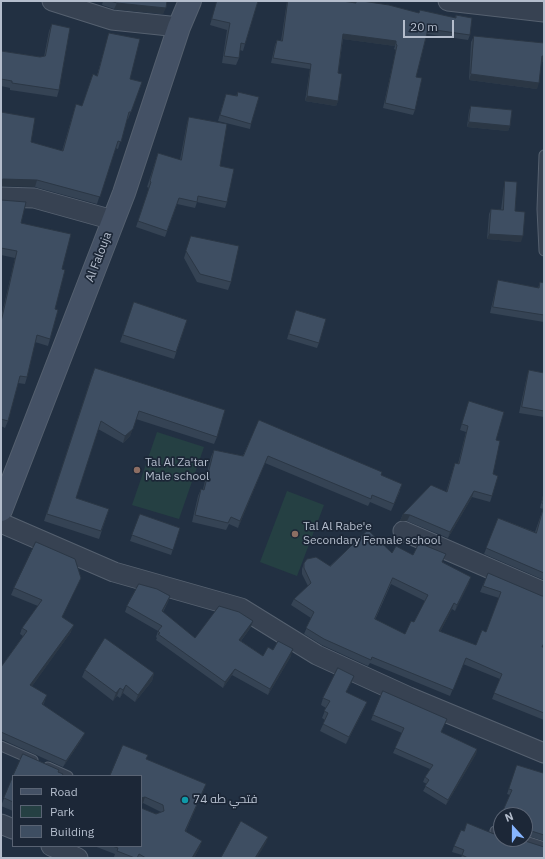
<!DOCTYPE html>
<meta charset="utf-8">
<style>
body{margin:0}
#map{position:relative;width:545px;height:859px;overflow:hidden;background:#223042;font-family:"IBM Plex Sans",sans-serif}
canvas{display:block}
.frame{position:absolute;inset:0;border:2px solid #b4bdcc;pointer-events:none}
.legend{position:absolute;left:12px;top:775px;width:130px;height:72px;box-sizing:border-box;background:#1c2737;border:1px solid #596373;margin:0;padding:5px 7px;list-style:none;font-size:12px;color:#b4bdcc}
.legend li{display:flex;align-items:center;gap:8px;height:20px}
.legend b{width:20px;border:1px solid #596373}
.north{position:absolute;left:493px;top:807px;width:40px;height:40px;box-sizing:border-box;background:#1c2737;border:1px solid #596373;border-radius:50%;rotate:339deg;font-size:11px;font-weight:700;line-height:16px;text-align:center;color:#b4bdcc}
.north::after{content:'';display:block;margin:auto;width:14px;height:18px;background:#86b5ff;clip-path:polygon(50% 0,100% 100%,50% 72%,0 100%)}
.scale{position:absolute;left:403px;top:20px;width:51px;height:18px;box-sizing:border-box;border:2px solid #b4bdcc;border-top:0;padding-left:5px;font-size:12px;line-height:14px;white-space:nowrap;color:#b4bdcc;-webkit-text-stroke:3px #1c2737;paint-order:stroke}
</style>
<div id="map">
<canvas width="545" height="859"></canvas>
<div class="frame"></div>
<ul class="legend">
<li><b style="height:5px;background:#445165"></b>Road</li>
<li><b style="height:11px;background:#254043"></b>Park</li>
<li><b style="height:11px;background:#3e4e62"></b>Building</li>
</ul>
<div class="north">N</div>
<div class="scale">20 m</div>
</div>
<script>
const c = document.querySelector('canvas').getContext('2d');
c.lineJoin = 'round';
function fill(path, color) { c.fillStyle = color; c.fill(path, 'evenodd'); }
function trace(path, color, width, dash) { c.strokeStyle = color; c.lineWidth = width; c.lineCap = dash ? 'butt' : 'round'; c.setLineDash(dash || []); c.stroke(path); }
function drawText(font, color, halo, rows, align = 'center') {
  c.font = font + ' "IBM Plex Sans",Cairo,sans-serif'; c.lineWidth = 3.5; c.setLineDash([]); c.textBaseline = 'middle'; c.strokeStyle = halo; c.fillStyle = color; for (const [text, x, y, turn = 0] of rows) {
    c.save(); c.translate(x, y); c.rotate((+turn || 0) * Math.PI / 180); c.textAlign = isNaN(turn) ? turn : align; if (halo) c.strokeText(text, 0, 0); c.fillText(text, 0, 0); c.restore();
  }
}
fill(new Path2D(`
 M157 432 204 447 179 519 132 505Z
 M287 491 324 505 297 576 260 562Z`), '#254043');
const service = new Path2D(`
 M544 155 542 209 544 251
 M1 746 33 760
 M48 767 68 776
 M495 831 501 833
 M519 839 544 847`);
const minor = new Path2D(`
 M52 1 112 20 179 27
 M448 1 544 12
 M1 197 34 198 113 220
 M1 523 114 572 241 608 317 655 409 697 544 753
 M403 531 544 592
 M1 824 13 829
 M51 846 78 858`);
const secondary = new Path2D(`
 M1 510 124 193 179 27 190 1`);
trace(service, '#55606f', 11);
trace(minor, '#55606f', 21);
trace(secondary, '#55606f', 24);
trace(service, '#374252', 9);
trace(minor, '#374252', 19);
trace(secondary, '#445165', 22);
fill(new Path2D(`
 M103 1H167L163 14 114 9 102 5Z
 M217 1H258L245 44 243 51 240 50 239 58 236 65 222 63 227 30 210 25Z
 M287 1H342L355 3 356 1 419 13 420 10 455 18 456 15 470 35 468 40 427 34 416 77 415 110 413 115 383 108 396 50 394 49 395 46 343 39 338 73V101L336 106 305 101 310 69 271 63 275 45 277 40 281 41Z
 M52 24 59 90 57 97 10 90V88L1 86V51L40 57H44L49 31Z
 M109 33 130 79 142 82 128 119H127L118 149 115 148 97 204 35 187 31 142 62 151 76 104 82 106 97 76Z
 M474 36 541 62 537 89 469 80 471 42Z
 M238 92 251 124 250 129 218 121 226 94 236 96Z
 M471 106 510 126 508 131 467 127 469 111Z
 M189 117 220 166 227 202 225 208 197 202 195 208 177 204 165 237 136 227 149 188 147 187 158 153 180 160 187 123Z
 M505 181 515 211 521 242 487 239 489 214 491 209 501 210 504 186Z
 M1 200 62 269 50 339 48 346 35 342 27 377 25 384 18 383 8 421 5 428 1 426V318L15 258 1 255Z
 M191 236 231 282 228 290 197 282 184 258Z
 M498 280 538 288 540 282 544 283V322L490 313 496 287Z
 M134 302 187 320 174 359 120 342Z
 M296 310 319 343 317 348 287 339Z
 M529 370 544 373V417L519 413 527 376Z
 M92 375 217 437 214 444 136 419 130 436 123 443 98 429 76 498 109 509 99 539 44 521Z
 M469 401 496 440 493 474 492 496 490 502 472 497 448 538 407 521H400L403 514 446 492 455 463 458 464 466 432 460 430Z
 M259 420 381 475 400 491 391 511 370 502 368 506 265 463 238 528 229 524 226 530 192 522 198 496 201 489H203L211 457 214 450 243 456Z
 M544 491V580L484 554 498 518 535 532 543 509 540 508Z
 M140 514 180 528 171 555 130 541Z
 M392 553 413 555 443 562 469 583 455 611 452 609 440 632 476 645 486 632 499 598 480 592 488 573 543 647H544V720L492 699 500 679 463 664 450 696 370 663 368 666 322 645 304 634 311 618 291 605 294 599 308 586 302 574V569L304 563 330 566ZM391 584 425 601 414 622 405 634 375 620Z
 M78 584 62 617 71 632 32 686 45 701 43 705 82 739 63 767 1 739V667L23 636 20 634 22 628 38 606 11 595 14 588Z
 M170 596 168 602 163 612 195 638 251 627 241 641 263 656 273 650 291 656 268 695 232 675 223 688 156 640 157 638 156 637 158 631 125 612 127 606Z
 M85 670 154 673 152 681 135 702 123 693 120 698 117 696 113 701 82 677Z
 M354 676 351 683 346 692 367 702 364 709 346 744 320 731 325 720 322 718 326 708 321 705 323 698Z
 M373 715 447 719 441 732 477 749 476 754 446 805 423 791 427 784 423 782 425 777 430 769 393 753 402 733 371 720Z
 M146 759 206 784 186 831 200 847 194 858H117L114 857 115 854 94 846H141L156 814 161 812 143 803 141 804V776Z
 M517 765 543 773 544 771V841L525 835V815L510 795 507 794Z
 M13 776V811L1 806Z
 M501 816V827L497 825Z
 M454 846 544 858H461L462 855 452 852Z`), '#354354');
fill(new Path2D(`
 M117 3 166 8 163 14 114 9Z
 M343 34 396 41 395 46 342 39Z
 M542 56H544V62H540Z
 M471 74 539 83 537 89 469 80Z
 M307 96 338 101 336 106 305 101Z
 M469 122 510 126 508 131 467 127Z
 M3 179 37 180 35 187 1 186V180Z
 M489 234 523 236 521 242 487 239Z
 M133 429 130 436 123 443 125 436Z
 M268 456 265 463 238 528 240 521Z
 M474 491 472 497 448 538 450 532Z
 M403 514 410 515 407 521H400Z
 M471 577 469 583 455 611 457 605Z
 M170 596 168 602 159 617 162 611Z
 M454 603 452 609 437 638 439 631Z
 M253 621 251 627 237 646 239 640Z
 M74 625 71 632 28 692 30 685Z
 M293 649 291 656 268 695 270 689Z
 M235 669 232 675 223 688 225 682Z
 M154 673 152 681 135 702 138 695Z
 M354 676 351 683 343 699 346 692Z
 M126 685 123 693 120 698 123 690Z
 M120 688 117 696 113 701 116 693Z
 M47 695 45 701 39 710 42 704Z
 M367 702 364 709 346 744 349 737Z
 M85 733 82 739 63 767 66 761Z
 M477 749 476 754 446 805 448 800Z
 M206 784 204 790 183 837 185 831Z
 M145 797 143 803 141 804V798Z
 M268 837 266 843 257 858H255Z
 M202 841 200 847 194 858H192Z`), '#2b3745');
const building = new Path2D(`
 M111 1H167L166 8 117 3Z
 M217 1H258L245 44 241 43 239 58 224 56 230 23 212 19Z
 M288 1H342L356 3V1H362L389 5 419 13 420 10 456 18V15L472 18 470 35 428 29 416 77 422 78 415 110 385 103 397 45 396 44V41L343 34 338 73 342 74 338 101 307 96 311 64 273 58 277 40 282 41Z
 M52 24 70 28 59 90 12 83V81L1 79V51L40 57 45 56Z
 M109 33 140 39 130 79 142 82 131 112H129L121 142 118 141 100 197 37 180 3 179 1 180V112L35 118 31 142 63 151 76 104 82 106 93 74 97 76Z
 M474 36 544 43V56H542L539 83 471 74Z
 M238 92 259 97 251 124 220 115 226 94 237 96Z
 M471 106 512 110 510 126 469 122Z
 M189 117 227 124 220 166 234 169 227 202 198 196 197 202 179 198 167 231 138 221 151 182 150 181 158 153 181 160Z
 M505 181 517 182 515 211 525 212 523 236 489 234 491 209 503 210Z
 M1 200 26 202 21 223 71 234 62 269 65 270 55 309 58 310 50 339 37 335 27 377 20 376 8 421 1 419V322L17 251 1 248Z
 M191 236 239 246 231 282 200 274 186 251Z
 M498 280 539 288 540 282 544 283V315L493 307Z
 M134 302 187 320 176 352 123 335Z
 M296 310 326 319 319 343 289 334Z
 M95 368 225 410 217 437 139 411 133 429 125 436 101 421 76 498 109 509 101 531 47 514Z
 M529 370 544 373V411L522 407Z
 M469 401 504 412 496 440 500 441 493 474 498 476 492 496 474 491 450 532 410 515 403 514 431 485 447 492 455 463 459 464 468 426 462 424Z
 M259 420 382 472 381 475 402 484 394 504 372 495 371 499 268 456 240 521 231 517 228 523 195 515 201 489 204 490 214 450 243 456Z
 M544 494V503H542Z
 M544 506V573L486 548 498 518 536 533Z
 M140 514 180 528 173 550 132 535Z
 M368 530 392 553 396 546 413 555 419 543 446 554 442 562 471 577 457 605 454 603 439 631 476 645 482 630 486 632 501 592 483 586 488 573 542 596H544V643L542 647H544V713L494 693 502 674 466 658 453 690 372 657 371 660 324 639 306 628 314 612 294 599 311 583 304 568V563L307 559 316 557 330 566ZM393 578 428 595 414 622 411 621 405 634 375 619Z
 M36 542 75 559 81 578 62 617 74 625 30 685 47 695 42 704 85 733 66 761 1 732V667L27 631 22 628 42 600 14 588Z
 M139 584 157 589 170 596 162 611 195 638 219 606 239 612 253 621 239 640 263 656 268 647 273 650 278 641 293 649 270 689 235 669 225 682 158 634 160 633 158 631 162 626 127 606Z
 M105 638 154 673 138 695 126 685 123 690 120 688 116 693 85 670Z
 M338 668 354 676 346 692 367 702 349 737 323 724 328 713 324 711 330 701 323 698Z
 M383 691 447 719 441 732 477 749 448 800 425 786 429 780 425 777 433 765 395 748 404 728 373 715Z
 M123 745 148 755 146 759 206 784 185 831 202 841 192 858H146L139 854 137 858H135L117 851 118 848 112 846H141V808L156 814 164 811 163 805 145 797 141 798V776H110Z
 M23 754 59 770 58 772 63 774 62 776H13Z
 M517 765 543 773 544 771V835L525 829V815H501L512 790 509 789Z
 M13 776V802L4 798Z
 M241 821 268 837 255 858H221Z
 M467 823 494 834 495 831 501 833V839H519L544 847V858H468L462 855 464 850 454 846 461 830 464 831Z`);
fill(building, '#3e4e62');
trace(building, '#2b3745', 1);
for (const [x, y, r, color] of [
 [137,470,4,"#8d6e63"],
 [295,534,4,"#8d6e63"],
 [185,800,4,"#0f9aa8"]
]) { const dot = new Path2D(); dot.arc(x, y, r, 0, 2 * Math.PI); c.fillStyle = color; c.fill(dot); trace(dot, '#1c2737', 1.5); }
drawText('12px', '#b4bdcc', '#1c2737', [
 ["Al Falouja",99,257,-69]
]);
drawText('12px', '#b4bdcc', '#1c2737', [
 ["Tal Al Za'tar",145,463],
 ["Male school",145,477],
 ["Tal Al Rabe'e",303,527],
 ["Secondary Female school",303,541],
 ["فتحي طه 74",193,800]
], 'left');
</script>
